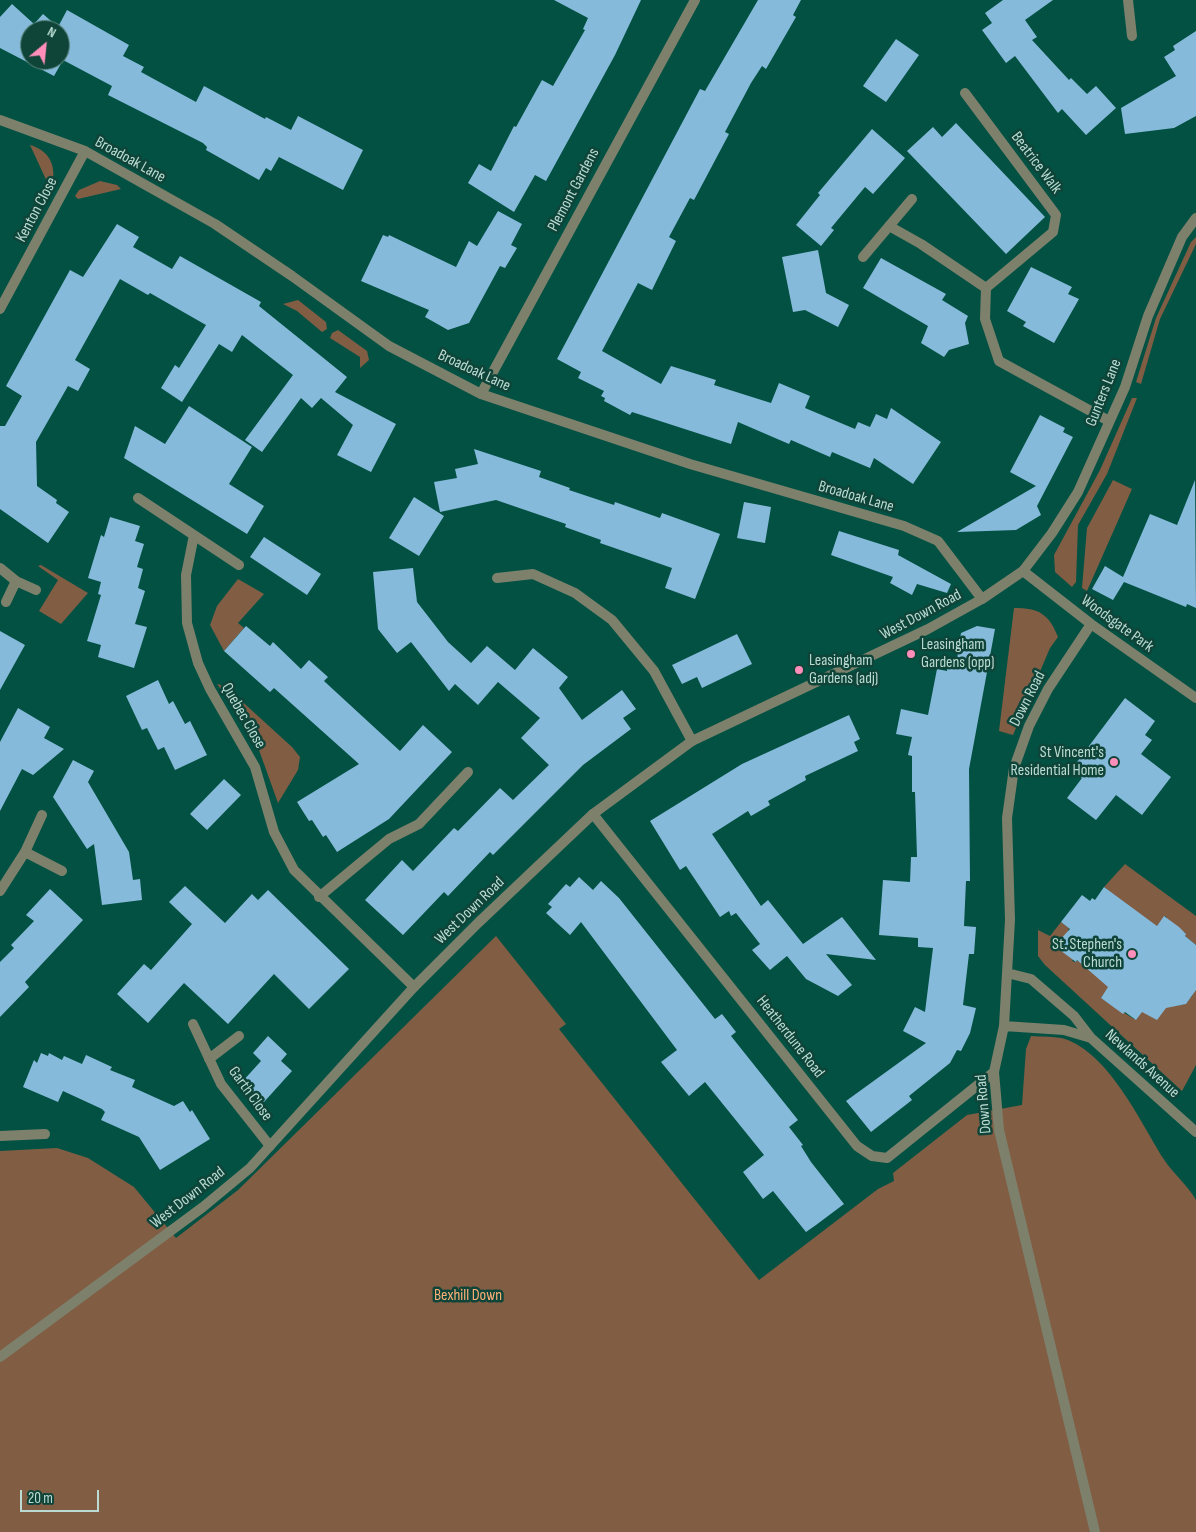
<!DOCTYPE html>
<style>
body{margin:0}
#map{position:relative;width:1196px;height:1532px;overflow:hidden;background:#035143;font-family:"Sofia Sans Condensed",sans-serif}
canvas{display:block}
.north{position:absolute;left:20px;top:20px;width:50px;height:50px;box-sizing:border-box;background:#0f4439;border:1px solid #548076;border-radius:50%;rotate:28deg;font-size:14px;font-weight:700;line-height:20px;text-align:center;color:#bbdbd2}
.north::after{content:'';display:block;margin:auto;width:18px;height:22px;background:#ff8ebb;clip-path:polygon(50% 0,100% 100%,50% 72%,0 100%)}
.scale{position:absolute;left:20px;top:1490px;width:79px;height:22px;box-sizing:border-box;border:2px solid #bbdbd2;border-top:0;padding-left:6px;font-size:15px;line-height:18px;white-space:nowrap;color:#bbdbd2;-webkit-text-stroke:4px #0f4439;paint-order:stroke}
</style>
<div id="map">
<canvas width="1196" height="1532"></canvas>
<div class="north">N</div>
<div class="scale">20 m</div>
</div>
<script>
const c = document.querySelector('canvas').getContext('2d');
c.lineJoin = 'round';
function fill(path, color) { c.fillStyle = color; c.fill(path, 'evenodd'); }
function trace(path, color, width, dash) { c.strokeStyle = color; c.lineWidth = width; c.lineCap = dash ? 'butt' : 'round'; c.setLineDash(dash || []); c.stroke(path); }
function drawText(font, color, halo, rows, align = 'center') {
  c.font = font + ' "Sofia Sans Condensed",sans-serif'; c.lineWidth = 5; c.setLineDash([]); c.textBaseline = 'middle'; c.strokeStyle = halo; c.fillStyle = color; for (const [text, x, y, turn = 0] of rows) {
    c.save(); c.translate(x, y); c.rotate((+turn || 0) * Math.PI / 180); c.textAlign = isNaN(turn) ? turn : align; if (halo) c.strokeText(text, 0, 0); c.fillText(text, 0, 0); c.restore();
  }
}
fill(new Path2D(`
 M30 145C49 150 57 166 52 185L49 186Z
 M100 181 117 185 121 189 78 199 75 196 79 190Z
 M1196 237V244L1160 319 1141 384 1136 382 1156 318 1191 242Z
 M298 300 326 322 327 329 322 332 297 311 283 304Z
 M338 330 367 351 369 360 360 368V357L330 338 332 333Z
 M1132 398H1137L1107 474 1078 525 1076 582 1072 587 1055 572 1054 555 1100 470Z
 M1113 480 1132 489 1087 591 1082 588 1087 528Z
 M41 565 88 593 61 624 39 611 58 580 38 566Z
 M238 579 264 594 238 623 244 628 224 651 210 625 217 606Z
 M1014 608C1039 608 1049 614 1058 637L1050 648 1013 735 999 731Z
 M217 684 225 686 292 747 300 757 298 770 278 803 259 750 237 711Z
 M1125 864 1196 916V945L1185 936V932L1182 935 1165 921 1167 918 1165 916 1154 930 1124 902 1106 892 1107 889 1104 887Z
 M1061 922 1069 928 1068 931 1074 959 1072 961 1075 962 1080 960 1111 984 1101 998 1134 1019H1137L1142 1009C1157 1006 1171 1007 1185 1004L1192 996 1196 979V1065L1182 1091 1045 965 1038 956V930L1050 936Z
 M496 936 566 1024 559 1029 759 1280 878 1189 894 1181 893 1173 967 1115 1022 1105 1026 1049 1031 1036C1041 1037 1055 1036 1065 1039 1109 1054 1140 1121 1163 1158 1173 1174 1187 1184 1196 1200V1532H0V1151L57 1148 88 1158 134 1187 176 1238 238 1190Z`), '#815d44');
fill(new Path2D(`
 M554 0H641L615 55 546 181 535 175 514 212 468 183 479 164 491 171 514 126 516 127 542 80 553 86 585 30 583 29 588 18Z
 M758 0H801L793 15 796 17 766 69 762 66 751 83 725 132 729 134 694 200 690 198 669 237 676 241 652 290 638 283 602 351 661 384 671 366 716 380 714 385 771 403 779 383 810 396 805 408 855 429 858 422 870 427 876 414 887 419 891 408 941 442 913 484 874 458 870 468 832 452 830 457 791 440 789 444 738 422 731 444 632 412 630 415 604 401 605 398 601 396 604 391 578 378 581 372 557 359 700 89 705 91Z
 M1003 0H1053L1025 20 1037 37 1032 40 1069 80 1071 78 1087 94 1096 86 1116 108 1086 135 1062 109 1058 113 1015 56 1006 63 982 30 992 23 985 13Z
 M12 4 34 24 43 14 58 27 67 10 129 45 123 56 144 67 141 72 196 102 204 86 265 119 266 117 291 130 298 116 363 150 343 190 279 157 271 171 266 168 259 180 206 150 207 147 203 143 108 95 112 86 63 60 54 76 0 48V17ZM30 30H60V60H30Z
 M1196 31V116L1174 128 1125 134 1121 108 1176 76 1164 57 1175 50 1173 46Z
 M896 39 919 55 886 102 863 86Z
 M956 123 1045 217 1006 254 907 151 933 127 942 137Z
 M872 129 905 158 873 194 865 187 831 228 834 230 821 246 796 225 820 195 818 193Z
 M498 211 522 224 511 245 517 248 505 268 500 266 469 323 448 330 425 317 429 310 361 281 383 235 388 237 389 235 456 267 469 241 477 246Z
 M117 224 139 237 133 247 172 269 180 256 261 302 259 306 347 377 335 392 396 424 371 472 337 455 353 425 321 398 312 408 301 398 262 452 245 440 293 375 242 335 232 352 219 344 182 402 161 388 175 365 179 368 206 325 150 293 148 295 120 279 75 360 90 369 78 391 68 386 36 442 37 486 57 500 56 503 69 512 48 543 0 509V426H5L22 396 6 386 70 270 83 277Z
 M818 250 826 293 849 305 838 327 805 310 793 312 782 257Z
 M881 258 946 294 942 300 968 316 965 323 969 344 949 350 944 357 921 343 928 326 863 288Z
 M1031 267 1072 287 1068 294 1079 299 1054 343 1023 326 1026 322 1007 311Z
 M189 406 252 447 229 484 264 506 247 534 124 458 135 426 165 444Z
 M1040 415 1065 428 1063 432 1073 437 1037 506 1041 515 1016 530 957 532 1036 486 1010 472Z
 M474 449 541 471 539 477 570 488 569 490 614 505 615 502 660 518 662 513 720 534 695 599 665 588 672 568 600 543 601 540 565 527 566 524 496 500 440 512 434 482 457 478 455 469 478 464Z
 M1195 480 1196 608 1187 604 1186 607 1124 582 1113 600 1092 589 1105 566 1123 577 1150 514 1177 525Z
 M414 497 444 516 419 556 389 538Z
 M744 502 771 507 765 543 737 538Z
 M110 517 140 526 135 541 144 544 137 567 143 569 138 588 145 591 135 624 147 627 134 668 98 657 101 645 87 641 101 595 98 594 101 582 88 578 101 535 104 537Z
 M839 531 899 550 898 555 951 584 947 593 917 584 912 595 890 583 893 577 831 555Z
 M264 537 321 574 307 595 250 557Z
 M413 568 417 602 448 642 471 663 487 646 515 670 533 648 568 677 559 688 582 720 622 690 636 709 623 718 631 729 583 765 493 855 490 852 448 896 444 892 403 935 365 900 402 860 413 871 454 828 458 831 500 788 513 800 549 765 521 738 540 718 498 682 478 705 455 684 449 691 411 642 397 653 378 629 373 572Z
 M246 626 270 646 273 642 301 669 309 660 328 677 324 681 400 751 423 725 452 752 389 819 337 852 326 835 323 837 312 820 309 821 297 802 359 764 274 688 270 692 224 651Z
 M977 626 995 629 969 769 970 881H966L964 926 976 927 974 954H969L963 1005 976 1008 970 1033 961 1051 957 1050 950 1063 909 1096 912 1100 871 1132 846 1101 926 1043 903 1031 915 1007 925 1012 933 948 918 947V938L879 935 883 880 910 882 911 857H917L915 792H912V756L908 755 912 737 896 734 901 709 928 715 937 669 947 671 949 657 957 659 961 633Z
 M0 631 25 645 0 690Z
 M737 634 752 664 702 688 697 677 682 684 672 665Z
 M158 680 169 704 173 701 185 724 190 721 207 755 175 770 164 747 158 750 147 728 142 730 126 696Z
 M1125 698 1155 721 1145 735 1152 740 1141 754 1171 777 1142 815 1116 795 1096 820 1067 798 1082 778 1071 770Z
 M18 708 50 727 44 738 64 749 33 775 22 769 0 811V742Z
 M849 715 860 739 854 742 858 751 805 776 806 780 768 801 770 805 751 816 748 811 712 834 761 906 768 900 803 944 842 917 876 960 826 954 852 985 838 996 806 979 787 956 770 970 752 950 760 944 736 913 731 916 729 911 720 917 686 866 680 870 650 821 742 764Z
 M73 760 94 771 88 782 129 852 133 880 140 879 142 900 102 905 94 844 87 849 53 797Z
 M224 779 241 795 207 830 190 814Z
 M579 877 593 890 601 881 619 898 715 1019 722 1014 736 1032 731 1036 798 1120 789 1127 803 1145 801 1146 811 1162 844 1204 816 1225 806 1232 773 1191 763 1199 743 1172 764 1155 705 1082 689 1096 661 1062 677 1050 581 922 570 935 546 913 552 907 548 904 566 884 570 887Z
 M185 886 225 923 252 894 258 900 268 890 349 969 309 1009 274 974 228 1024 184 983 148 1023 117 994 144 964 151 970 192 924 169 902Z
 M1104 887 1157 926 1164 916 1179 927 1186 934 1185 936 1196 945V990L1186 1004 1166 1008 1157 1020 1142 1012 1136 1020 1125 1012 1123 1014 1101 998 1108 987 1077 960 1076 962 1057 948 1056 944 1070 929 1061 922 1082 895 1090 901 1092 898 1095 900Z
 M50 889 83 920 25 982 29 987 0 1017V962L14 948 11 945 34 921 26 915Z
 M268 1036 287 1054 281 1061 292 1071 264 1102 242 1082 261 1061 253 1053Z
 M41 1053 48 1056 49 1053 62 1060 64 1056 82 1064 86 1055 112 1067 110 1070 135 1080 132 1087 174 1106 183 1101 190 1112 192 1110 210 1139 160 1170 139 1137 101 1120 105 1112 102 1109 63 1091 58 1102 23 1087 34 1060 37 1063Z`), '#86bada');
trace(new Path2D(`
 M1128 0 1132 36
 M965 93 1056 215 1053 232 986 288
 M0 120 85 151 215 224 292 276 389 346 481 394 690 464 904 526 938 541 982 599
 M889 226 921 244 986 288 985 319 999 361 1109 421
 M863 257 912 199
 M0 309 85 151
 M481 394 695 0
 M138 498 239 565
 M194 535 186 575 187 623 198 663 210 689 255 767 274 832 294 870 414 987
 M0 568 16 581 36 590
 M1023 571 1091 624 1196 698
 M497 578 533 574 575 593 612 620 654 671 692 741
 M6 602 16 581
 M1091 624 1048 689 1029 726 1014 768 1007 818 1010 920 1004 1026 994 1072 999 1130 1095 1532
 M593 814 857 1146 872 1156 887 1158 994 1072
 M25 852 62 871
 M0 891 25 852 42 815
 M319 897 389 839 419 824 468 772
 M1007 973 1031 979 1074 1016 1091 1038 1196 1132
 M193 1024 221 1084 270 1146
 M1004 1026 1064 1030 1091 1038
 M209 1059 239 1036
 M0 1136 45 1134`), '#7d816c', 10);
trace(new Path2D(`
 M0 1357 203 1207 250 1168 414 987 478 923 593 814 692 741 928 629 982 599 1023 571 1052 533 1078 492 1125 387 1148 316 1182 237 1196 218`), '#7d816c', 10);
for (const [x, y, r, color] of [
 [911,654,5,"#ff8ebb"],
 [799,670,5,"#ff8ebb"],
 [1114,762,5,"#ff8ebb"],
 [1132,954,5,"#ff8ebb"]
]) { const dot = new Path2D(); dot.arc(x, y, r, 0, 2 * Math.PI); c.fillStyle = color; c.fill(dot); trace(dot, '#0f4439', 2); }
drawText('16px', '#bbdbd2', '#0f4439', [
 ["Broadoak Lane",130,160,29],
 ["Beatrice Walk",1036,163,53],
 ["Plemont Gardens",574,190,-62],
 ["Kenton Close",37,210,-62],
 ["Broadoak Lane",474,371,25],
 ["Gunters Lane",1104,393,-68],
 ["Broadoak Lane",856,497,16],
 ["West Down Road",921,615,-28],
 ["Woodsgate Park",1117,624,36],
 ["Down Road",1028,699,-63],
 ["Quebec Close",243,716,60],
 ["West Down Road",470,911,-44],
 ["Heatherdune Road",790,1037,52],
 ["Newlands Avenue",1142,1064,42],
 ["Garth Close",250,1094,54],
 ["Down Road",984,1104,-95],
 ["West Down Road",188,1198,-38]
]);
drawText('16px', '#bbdbd2', '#0f4439', [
 ["Leasingham",921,645],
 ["Gardens (opp)",921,663],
 ["Leasingham",809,661],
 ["Gardens (adj)",809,679],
 ["St Vincent's",1104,753,"right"],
 ["Residential Home",1104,771,"right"],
 ["St. Stephen's",1122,945,"right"],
 ["Church",1122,963,"right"]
], 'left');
drawText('16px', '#ffb078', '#0f4439', [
 ["Bexhill Down",468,1296]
]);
</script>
